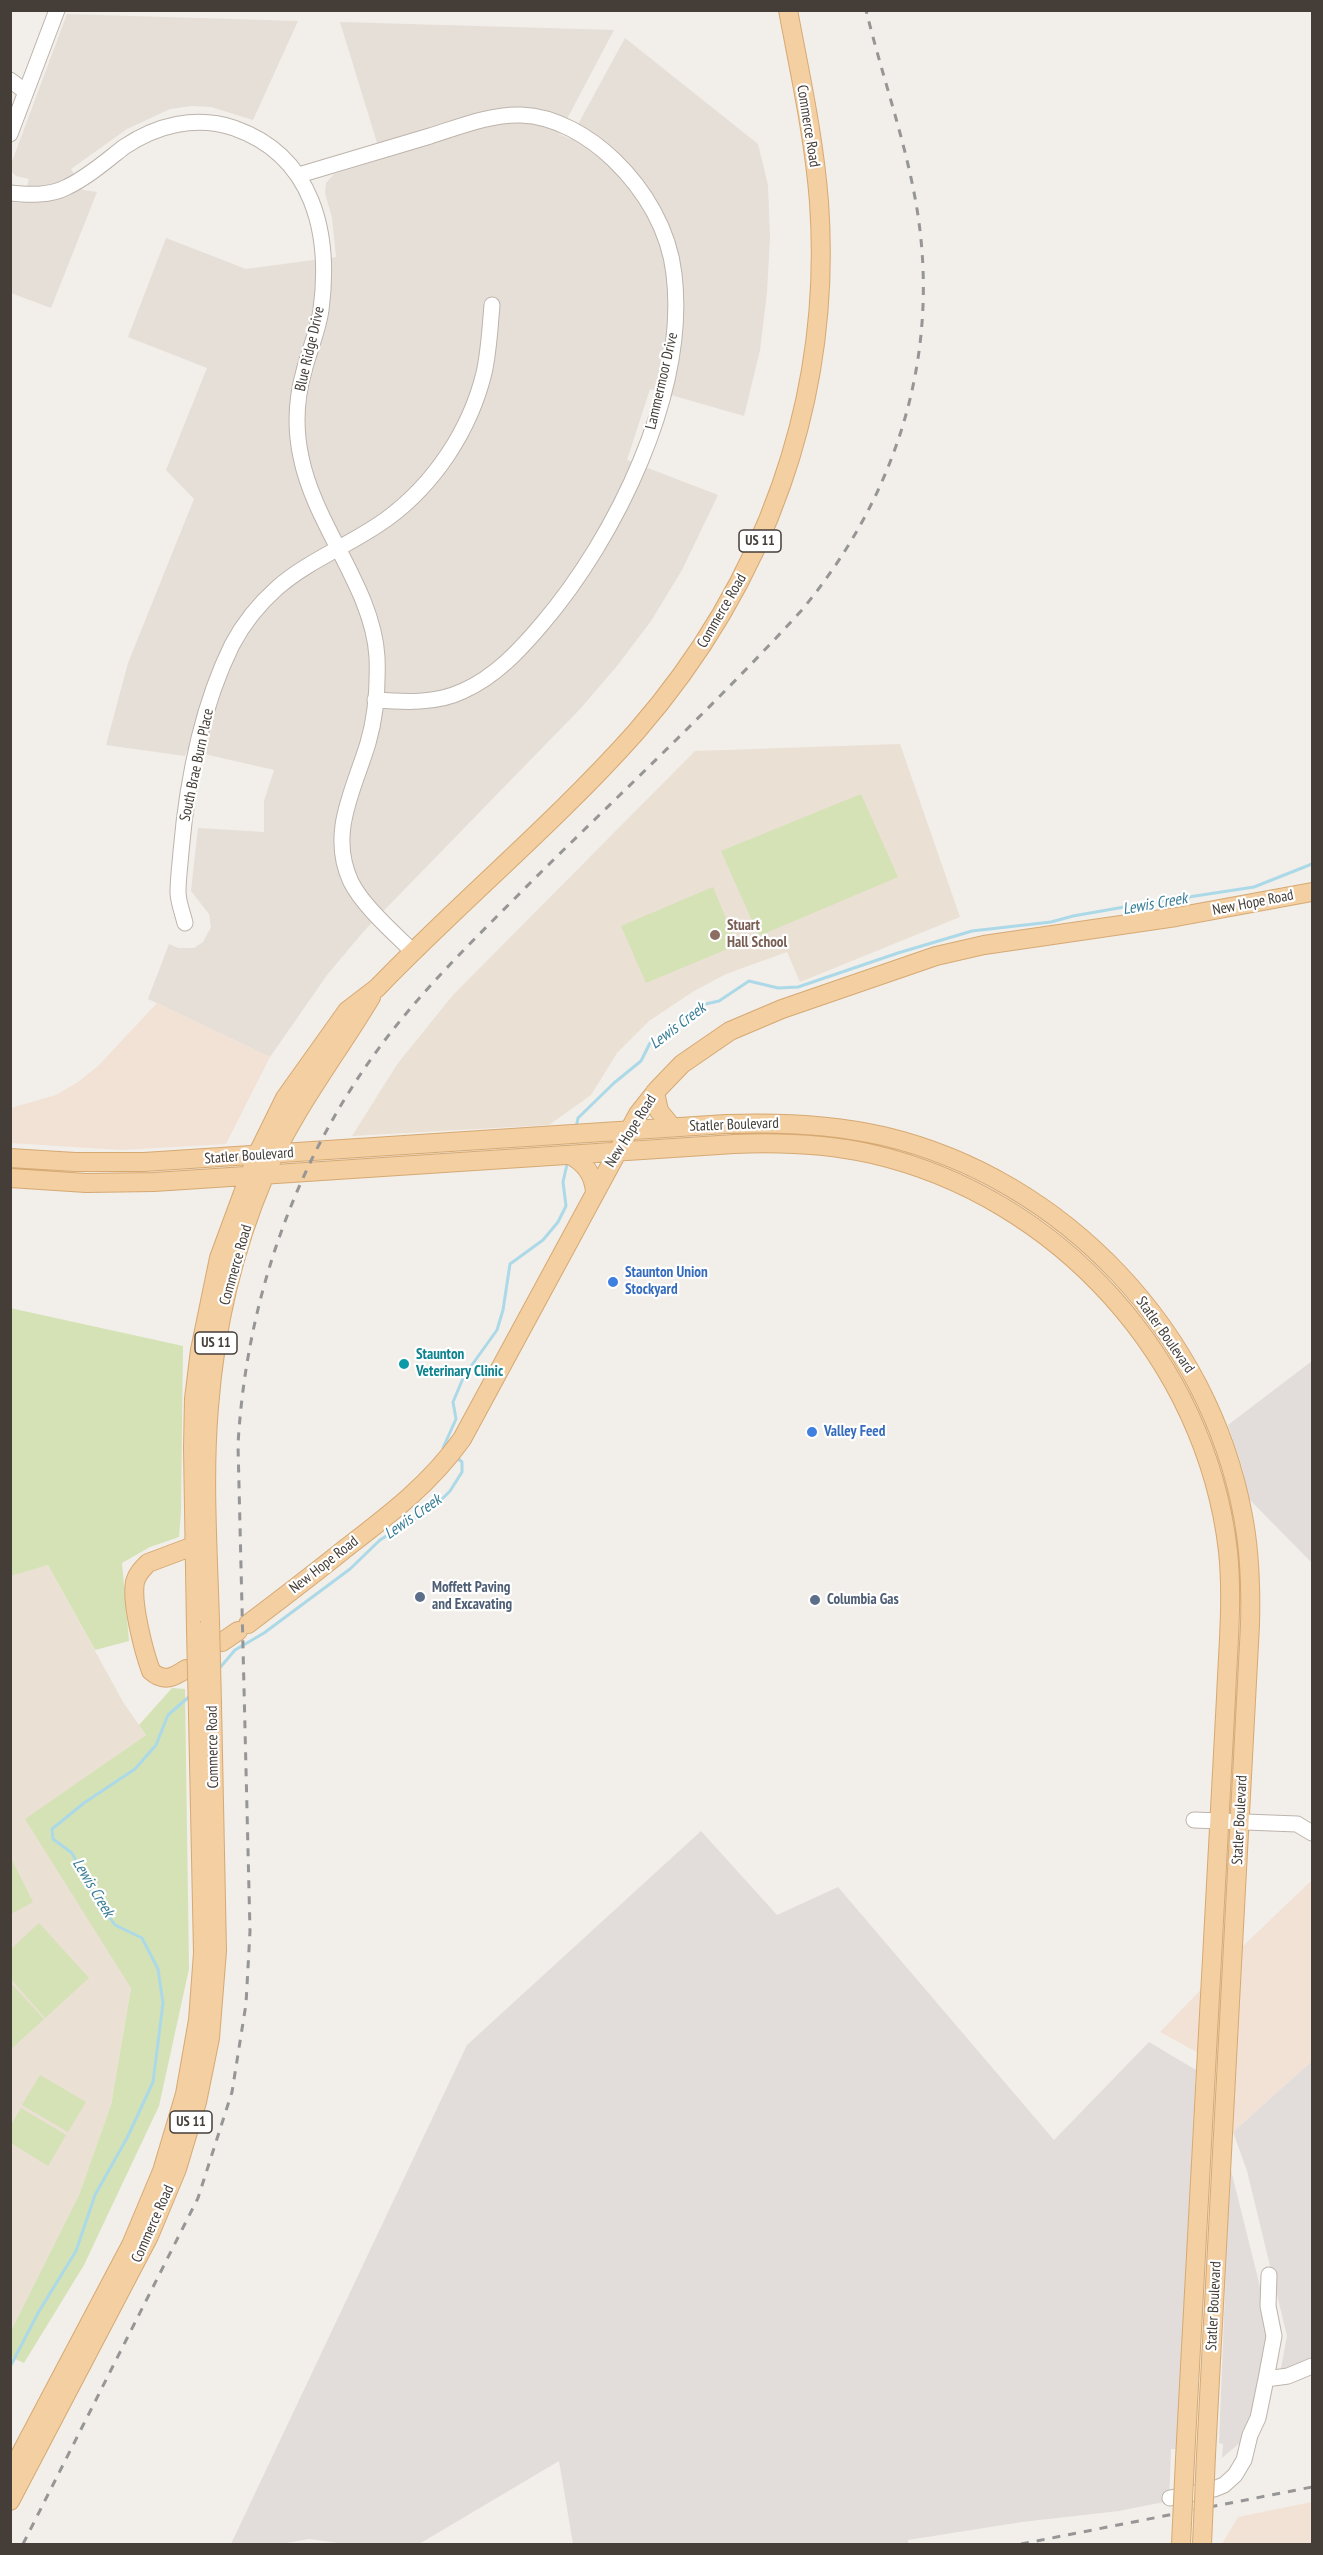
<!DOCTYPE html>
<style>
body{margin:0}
#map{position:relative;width:1323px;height:2555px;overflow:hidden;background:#f2eee9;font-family:"PT Sans Narrow",sans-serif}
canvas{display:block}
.frame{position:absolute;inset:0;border:12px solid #453e38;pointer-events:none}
</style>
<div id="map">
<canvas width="1323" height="2555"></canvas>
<div class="frame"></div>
</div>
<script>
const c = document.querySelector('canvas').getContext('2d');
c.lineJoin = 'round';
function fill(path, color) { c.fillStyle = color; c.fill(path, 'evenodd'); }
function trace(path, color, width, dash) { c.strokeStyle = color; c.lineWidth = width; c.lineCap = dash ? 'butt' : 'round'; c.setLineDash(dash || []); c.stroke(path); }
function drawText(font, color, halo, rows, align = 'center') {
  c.font = font + ' "PT Sans Narrow",sans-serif'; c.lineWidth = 4.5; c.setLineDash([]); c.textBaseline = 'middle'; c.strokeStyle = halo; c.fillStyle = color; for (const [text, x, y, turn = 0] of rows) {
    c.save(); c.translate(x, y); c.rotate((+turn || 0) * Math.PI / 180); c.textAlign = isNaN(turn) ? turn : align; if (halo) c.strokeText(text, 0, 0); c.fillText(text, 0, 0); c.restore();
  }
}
fill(new Path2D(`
 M67 14 298 21 253 120 211 107 192 106 170 109 127 129 71 169 83 190 97 192 51 308 11 293 10 202 22 203 29 179 16 176 11 171V164Z
 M340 22 614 30 559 134 570 139 625 38 758 144 768 185 770 238 767 293 760 350 744 416 650 389 627 460 718 495 682 570 651 621 617 666 580 709 364 931 327 975 270 1057 148 999 169 944 178 948H194L203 942 211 927 209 914 191 891 198 828 264 832V801L274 770 187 750 185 756 106 745 128 663 194 499 166 470 207 368 128 337 166 238 246 269 336 257 332 218 325 193 326 183 334 174 382 159Z`), '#e6dfd7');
fill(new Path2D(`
 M157 1003 270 1057 226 1144 121 1150 11 1143V1108L56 1095 78 1082 98 1066Z
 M1312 1880V2061L1233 2132 1235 2073 1160 2032 1242 1947Z
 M1312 2502V2544H1222L1238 2517Z`), '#f2e2d6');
fill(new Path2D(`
 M1312 1361V1563L1249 1499 1243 1470 1228 1425Z
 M701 1831 777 1915 838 1887 1054 2140 1149 2042 1196 2070 1177 2449H1171L1169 2501 1119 2511 1022 2522 908 2540V2544H573L559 2461 419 2544H345L309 2539 280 2544H231L467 2045Z
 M1312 2061V2361L1280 2373 1287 2336 1247 2171 1233 2132Z
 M1230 2166 1272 2335 1257 2417 1242 2441 1222 2458 1223 2444 1219 2443Z`), '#e2ddda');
fill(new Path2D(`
 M900 744 960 917 800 982 787 952 726 974 694 991 649 1021 617 1053 591 1095 549 1125 352 1136 398 1063 453 995 695 751Z
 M48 1565 123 1702 146 1735 26 1819 131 1987 111 2105 79 2195 11 2331 10 1576Z`), '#eae0d4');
fill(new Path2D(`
 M861 794 898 877 759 936 721 851Z
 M713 887 737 945 646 983 621 926Z
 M10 1308 183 1346 181 1511 179 1537 150 1547 122 1563 129 1641 95 1650 48 1565 11 1576Z
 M172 1688 185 1689 189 1969 159 2106 84 2265 24 2363 11 2357V2331L79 2195 111 2105 131 1988 25 1819 146 1735 139 1725Z
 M10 1856 33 1902 11 1914H10Z
 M39 1923 89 1978 45 2018 11 1979V1949Z
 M11 1983 44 2019 11 2049Z
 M40 2075 86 2102 68 2132 22 2105Z
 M21 2108 66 2135 48 2166 11 2143V2125Z`), '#d5e2b6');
trace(new Path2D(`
 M576 1128 578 1118 614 1083 641 1061 650 1043 665 1039 686 1015 701 1005 719 1001 749 981 778 988 798 987 898 953 972 931 1051 922 1073 916 1130 906 1254 887 1312 864
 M446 1450 443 1448 456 1419 453 1402 464 1376 497 1330 503 1310 510 1264 543 1240 558 1222 566 1206 563 1182 568 1160
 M218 1670 235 1650 264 1633 350 1569 380 1540 436 1505 450 1491 462 1472V1462L456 1457
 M10 2367 38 2313 76 2251 95 2195 127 2138 153 2082 163 2003 158 1969 142 1938 115 1925 94 1895 72 1853 53 1839 52 1829 84 1803 135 1769 156 1745 168 1715 191 1695`), '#acd9e8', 3);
const minor = new Path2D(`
 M10 80 26 92
 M10 134 57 10
 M299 175C343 162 386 149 430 136 459 127 490 114 521 115 556 116 590 137 614 160 645 190 669 230 674 274 688 391 616 537 542 624 520 650 495 677 463 691 436 704 404 702 375 700
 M10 193C29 195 50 196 67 187 88 177 106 161 124 147 157 125 196 115 234 128 314 156 331 234 321 310 318 331 309 351 304 371 296 399 295 429 301 457 315 527 373 588 377 657 378 685 376 716 368 743 354 790 328 833 351 882 363 906 393 932 412 951
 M185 923C183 914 178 902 178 892 178 879 180 865 181 852 187 782 201 708 232 645 243 624 259 604 277 588 310 559 353 544 388 518 435 483 470 430 484 373 489 351 490 327 492 305
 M1194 1820 1297 1824 1312 1833
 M1266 2379 1274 2336 1268 2306 1269 2275
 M1170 2498 1214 2489 1224 2485 1235 2475 1244 2460 1250 2435 1258 2418 1266 2379 1288 2376 1312 2366`);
const major = new Path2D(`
 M655 1092 659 1111 672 1127
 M570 1155C585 1163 593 1174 595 1191
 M10 1158 75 1162H144L726 1124C779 1122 831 1124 883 1136 1065 1179 1209 1333 1243 1516 1250 1552 1251 1588 1250 1625L1206 2455
 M10 1178 86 1183 154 1182 734 1144C780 1142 827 1144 872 1154 1059 1197 1206 1360 1228 1551 1233 1599 1228 1649 1226 1697 1222 1778 1217 1859 1213 1940 1204 2113 1195 2286 1185 2459
 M210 1621C208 1550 203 1478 209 1407 215 1328 233 1250 264 1177 291 1113 335 1057 371 997
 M248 1624C281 1599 314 1574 346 1548 389 1515 430 1484 462 1439L638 1114 657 1090 682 1064 730 1031 782 1009 936 956 984 945 1176 917 1312 892
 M196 1630 193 1448 194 1399 200 1350 219 1258 257 1155 285 1098 347 1011 377 988C461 901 555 823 636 732 765 584 833 399 819 202 814 137 800 74 788 10
 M222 1642 238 1631
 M186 1669C174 1677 164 1683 151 1671 144 1652 131 1603 135 1582 137 1574 142 1569 148 1563L204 1542
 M10 2474 131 2245 162 2171 185 2094 198 2020 203 1953 198 1715
 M10 2501 149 2236 177 2169 197 2102 210 2038 217 1951 212 1705`);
trace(minor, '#bdb4ac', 17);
trace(major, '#d6a973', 20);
trace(minor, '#fff', 15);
trace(major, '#f3cfa1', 18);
trace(new Path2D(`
 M23 2544 198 2198 232 2092 246 2004 250 1931 238 1445C246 1300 296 1157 385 1040 429 982 482 932 533 880 623 791 716 704 801 611 896 497 941 357 917 209 906 142 882 76 866 10
 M1021 2544 1312 2487`), '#969696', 3, [8, 8]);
const majorBridge = new Path2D(`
 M210 1621 212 1705
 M196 1630 198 1715
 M1181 2544 1185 2459
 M1202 2544 1206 2455`);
trace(majorBridge, '#d6a973', 20, []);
trace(majorBridge, '#f3cfa1', 18);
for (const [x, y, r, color] of [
 [715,935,6,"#8d6e63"],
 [613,1282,6,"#3f7fe0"],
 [404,1364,6,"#0f9aa8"],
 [812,1432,6,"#3f7fe0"],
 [420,1597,6,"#5c6f8a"],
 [815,1600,6,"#5c6f8a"]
]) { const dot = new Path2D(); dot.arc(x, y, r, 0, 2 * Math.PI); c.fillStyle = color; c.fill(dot); trace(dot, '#fff', 2); }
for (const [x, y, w] of [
 [760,541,42],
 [216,1343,42],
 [191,2122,42]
]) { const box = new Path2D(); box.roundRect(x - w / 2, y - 11, w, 22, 4.5); c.fillStyle = '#fff'; c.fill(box); trace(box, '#453e38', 1.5); }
drawText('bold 14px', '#453e38', null, [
 ["US 11",760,541],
 ["US 11",216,1343],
 ["US 11",191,2122]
]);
drawText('15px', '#453e38', '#fff', [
 ["Commerce Road",808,126,81],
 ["Blue Ridge Drive",310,349,-77],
 ["Lammermoor Drive",662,381,-77],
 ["Commerce Road",722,611,-60],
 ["South Brae Burn Place",197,765,-78],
 ["New Hope Road",1253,903,-11],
 ["Statler Boulevard",734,1125,-2],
 ["New Hope Road",631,1131,-58],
 ["Statler Boulevard",249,1156,-4],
 ["Commerce Road",236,1265,-74],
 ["Statler Boulevard",1165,1335,55],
 ["New Hope Road",324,1565,-38],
 ["Commerce Road",213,1747,-91],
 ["Statler Boulevard",1240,1820,-87],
 ["Commerce Road",153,2224,-66],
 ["Statler Boulevard",1214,2306,-87]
]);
drawText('bold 15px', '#785e54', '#fff', [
 ["Stuart",727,926],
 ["Hall School",727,943]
], 'left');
drawText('bold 15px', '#366cbe', '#fff', [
 ["Staunton Union",625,1273],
 ["Stockyard",625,1290],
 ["Valley Feed",824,1432]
], 'left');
drawText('bold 15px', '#0d838f', '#fff', [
 ["Staunton",416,1355],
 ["Veterinary Clinic",416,1372]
], 'left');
drawText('bold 15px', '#4e5e75', '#fff', [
 ["Moffett Paving",432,1588],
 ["and Excavating",432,1605],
 ["Columbia Gas",827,1600]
], 'left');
drawText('italic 16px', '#397d96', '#fff', [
 ["Lewis Creek",1155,904,-10],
 ["Lewis Creek",678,1026,-37],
 ["Lewis Creek",413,1517,-35],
 ["Lewis Creek",93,1888,59]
]);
</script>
